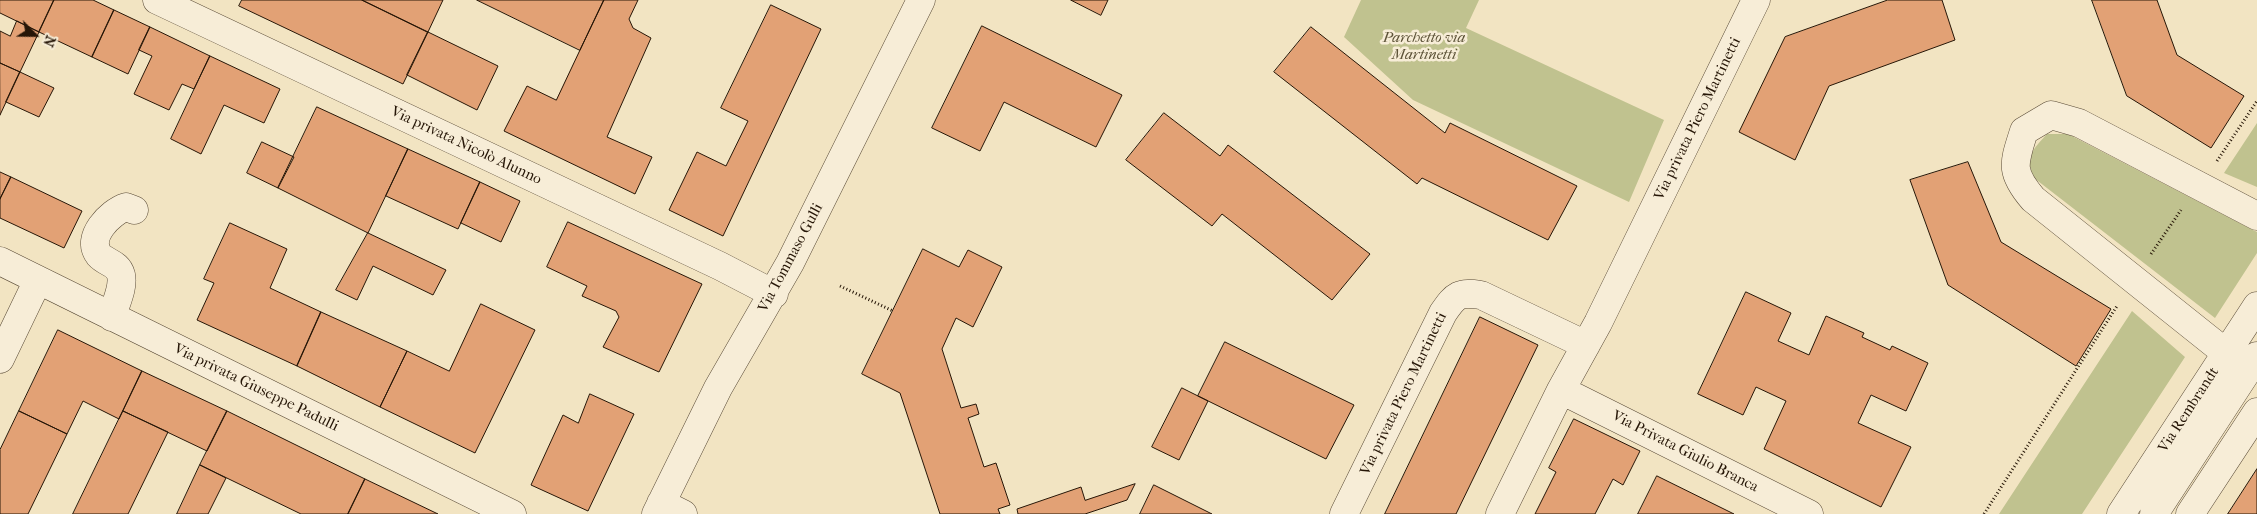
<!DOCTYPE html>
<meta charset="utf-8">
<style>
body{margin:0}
#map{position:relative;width:2257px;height:514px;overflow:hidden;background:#f2e4c2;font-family:"IM FELL French Canon",serif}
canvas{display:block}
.north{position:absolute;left:10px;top:10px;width:50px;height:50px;-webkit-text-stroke:4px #f7edd7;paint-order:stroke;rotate:113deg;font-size:14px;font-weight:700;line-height:20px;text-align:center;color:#261607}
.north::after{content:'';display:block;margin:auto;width:18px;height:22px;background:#261607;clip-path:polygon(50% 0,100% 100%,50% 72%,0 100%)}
</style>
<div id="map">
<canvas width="2257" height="514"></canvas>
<div class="north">N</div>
</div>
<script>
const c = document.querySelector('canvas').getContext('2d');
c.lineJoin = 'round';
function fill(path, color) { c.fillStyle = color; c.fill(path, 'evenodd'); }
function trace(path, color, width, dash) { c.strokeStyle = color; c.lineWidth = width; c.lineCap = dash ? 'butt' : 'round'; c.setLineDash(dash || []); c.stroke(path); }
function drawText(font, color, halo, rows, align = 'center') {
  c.font = font + ' "IM FELL French Canon",serif'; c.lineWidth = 5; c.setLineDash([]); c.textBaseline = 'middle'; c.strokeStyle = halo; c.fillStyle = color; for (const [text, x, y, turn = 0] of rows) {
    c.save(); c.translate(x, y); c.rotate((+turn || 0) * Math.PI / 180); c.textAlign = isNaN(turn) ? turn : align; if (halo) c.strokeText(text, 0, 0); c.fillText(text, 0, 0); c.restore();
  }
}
fill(new Path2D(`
 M1361 0H1479L1466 28 1664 120 1629 202 1413 100 1344 37Z
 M2257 123V187L2224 173Z
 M2047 134H2068L2257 232V253L2215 318 2034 178C2024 158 2033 149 2047 134Z
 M2132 311 2185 357 2082 514H1999Z`), '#c0c28f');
const building = new Path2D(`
 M0 0H54L39 32 0 13Z
 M54 0H93L114 10 92 57 39 32Z
 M242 0H362L428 32 403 84 239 6Z
 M362 0H443L428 32Z
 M477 0H604L580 50Z
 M604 0H638L629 19 633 28 651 38 607 137 652 157 635 194 504 131 527 86 556 100Z
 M1071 0H1108L1101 15Z
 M1888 0H1942L1955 40 1829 86 1795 160 1739 132 1785 37Z
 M2092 0H2157L2177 55 2244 96 2211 148 2127 96Z
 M771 5 821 29 723 236 669 210 697 152 726 166 748 121 721 108Z
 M114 10 150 27 128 74 92 57Z
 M17 21 39 32 20 72 0 63V31L10 36Z
 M982 26 1122 95 1096 147 1004 102 980 151 932 128Z
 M150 27 210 56 194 89 182 84 169 110 134 94 152 56 139 50Z
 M1311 27 1445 133 1450 123 1577 186 1548 240 1422 178 1417 184 1274 72Z
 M428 32 498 66 477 110 407 75Z
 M210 56 280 89 264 123 224 105 201 154 171 139Z
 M0 63 20 72 0 115Z
 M20 72 54 88 39 117 6 102Z
 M317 107 408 149 368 233 278 188Z
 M1164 113 1220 156 1228 145 1370 254 1332 300 1222 214 1212 226 1126 160Z
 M262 142 294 157 278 188 247 173Z
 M408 149 480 182 458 229 386 196Z
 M1968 162 2001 242 2111 309 2076 366 1948 285 1910 180Z
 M0 172 11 177 0 199Z
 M11 177 82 211 64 248 0 218V199Z
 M480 182 520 201 501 242 461 223Z
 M568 222 702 284 659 372 603 347 619 317 616 311 582 296 587 286 547 267Z
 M230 223 287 249 270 288 321 312 297 366 197 320 214 283 204 279Z
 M368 233 446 270 433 295 373 266 357 300 336 290Z
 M923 249 959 267 968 250 1002 267 973 327 956 318 942 349 961 408 976 404 979 414 968 418 984 467 996 463 1010 505 998 509 1000 514H940L900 393 862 374Z
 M1746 292 1791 313 1778 341 1809 355 1826 316 1864 333 1862 337 1890 350 1892 346 1928 363 1906 411 1871 395 1858 423 1911 447 1881 507 1764 449 1786 401 1756 387 1743 415 1698 394Z
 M481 304 535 330 475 453 380 407 407 351 449 371Z
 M321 312 407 351 380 407 297 366Z
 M1480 317 1538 345 1456 514H1385Z
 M58 330 142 371 119 419 83 401 67 434 19 411Z
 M1225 342 1354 405 1326 459 1198 396Z
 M142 371 227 411 207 451 123 411Z
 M1182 388 1208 401 1179 460 1152 447Z
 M590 394 634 414 588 511 531 485 563 415 578 423Z
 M19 411 67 434 28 514H0V450Z
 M123 411 168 432 128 514H73Z
 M227 411 365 479 348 514H301L200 465Z
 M1574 419 1640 451 1623 485 1613 479 1595 514H1535L1556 472 1549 468Z
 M200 465 226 478 208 514H177Z
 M2257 469V514H2228Z
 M1657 476 1734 514H1638Z
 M365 479 438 514H348Z
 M1135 484 1127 500 1085 514H1018L1017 509 1081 487 1085 500Z
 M1154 485 1212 514H1140Z`);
fill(building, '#e2a175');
trace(building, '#261607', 1);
const minor = new Path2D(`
 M157 0 720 266 774 294
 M0 261 512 514
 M112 317C115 304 124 288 121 275 118 263 106 263 99 255 85 238 110 212 126 207L134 210
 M2226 353 2033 199C2009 171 2014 163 2024 131L2051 115 2079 123 2257 216
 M0 359 38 280
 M1561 390 1809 514
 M661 503 683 514
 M656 514 718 388 790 263 921 0
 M1344 514 1443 313C1456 294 1459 292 1481 295L1586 345
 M1500 514 1561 390 1598 323 1756 0
 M2121 514 2257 306
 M2154 514 2257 356
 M2190 514 2257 412`);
trace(minor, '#594a36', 29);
trace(new Path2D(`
 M2217 161 2257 101
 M2151 254 2181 210
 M840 286 893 311
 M1984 514 2117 306`), '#261607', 3, [1, 2.5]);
trace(minor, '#f7edd7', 28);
drawText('italic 15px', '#5c5237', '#f7edd7', [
 ["Parchetto via",1424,38],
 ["Martinetti",1424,55]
]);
drawText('15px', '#261607', '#f7edd7', [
 ["Via privata Piero Martinetti",1698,119,-64],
 ["Via privata Nicolò Alunno",466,146,25],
 ["Via Tommaso Gulli",791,258,-62],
 ["Via privata Giuseppe Padulli",256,388,26],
 ["Via privata Piero Martinetti",1404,394,-64],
 ["Via Rembrandt",2189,410,-57],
 ["Via Privata Giulio Branca",1685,452,27]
]);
</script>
